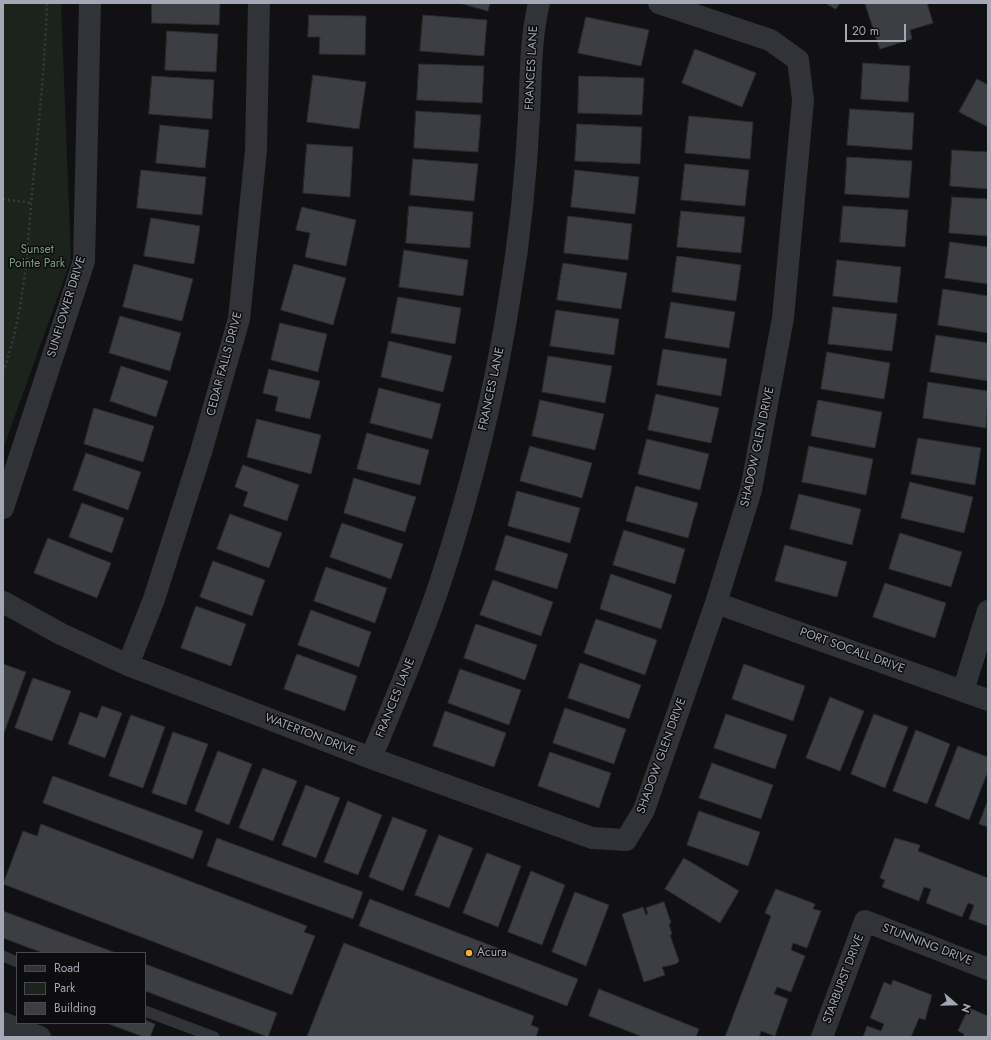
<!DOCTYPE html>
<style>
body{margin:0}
#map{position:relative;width:991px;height:1040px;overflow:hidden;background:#111113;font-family:Jost,sans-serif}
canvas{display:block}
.frame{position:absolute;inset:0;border:4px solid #a3a8b4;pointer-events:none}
.legend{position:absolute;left:16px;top:952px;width:130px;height:72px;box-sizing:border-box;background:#0d0c0e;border:1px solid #494a50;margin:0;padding:5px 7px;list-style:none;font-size:12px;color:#a3a8b4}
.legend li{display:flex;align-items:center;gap:8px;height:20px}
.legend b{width:20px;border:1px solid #494a50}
.north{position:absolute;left:935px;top:984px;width:40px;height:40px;-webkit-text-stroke:3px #0d0c0e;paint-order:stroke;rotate:110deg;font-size:11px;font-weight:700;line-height:16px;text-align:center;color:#a3a8b4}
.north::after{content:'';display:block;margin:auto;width:14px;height:18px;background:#a3a8b4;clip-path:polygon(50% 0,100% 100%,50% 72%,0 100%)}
.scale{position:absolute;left:845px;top:24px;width:61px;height:18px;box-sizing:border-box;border:2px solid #a3a8b4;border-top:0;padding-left:5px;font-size:12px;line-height:14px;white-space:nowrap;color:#a3a8b4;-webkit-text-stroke:3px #0d0c0e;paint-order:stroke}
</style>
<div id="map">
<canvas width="991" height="1040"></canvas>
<div class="frame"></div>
<ul class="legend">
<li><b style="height:5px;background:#323338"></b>Road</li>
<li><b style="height:11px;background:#1c231d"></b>Park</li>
<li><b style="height:11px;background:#3d3e43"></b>Building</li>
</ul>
<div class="north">N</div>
<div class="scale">20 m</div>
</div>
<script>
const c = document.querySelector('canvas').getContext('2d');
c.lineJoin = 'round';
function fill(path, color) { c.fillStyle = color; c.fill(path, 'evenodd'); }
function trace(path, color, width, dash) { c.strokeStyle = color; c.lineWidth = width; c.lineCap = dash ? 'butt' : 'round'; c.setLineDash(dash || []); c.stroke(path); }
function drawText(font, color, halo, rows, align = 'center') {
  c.font = font + ' Jost,sans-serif'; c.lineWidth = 3; c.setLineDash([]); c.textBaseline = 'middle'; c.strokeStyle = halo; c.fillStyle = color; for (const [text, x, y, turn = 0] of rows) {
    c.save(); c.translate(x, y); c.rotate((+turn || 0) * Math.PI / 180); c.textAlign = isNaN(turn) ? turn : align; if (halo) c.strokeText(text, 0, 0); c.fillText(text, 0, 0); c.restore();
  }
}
fill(new Path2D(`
 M3 3H61L71 260 3 449Z`), '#1c231d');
const building = new Path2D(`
 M152 3H220L219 25 152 23Z
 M460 3H490L488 11Z
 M825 3H840L836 9Z
 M865 3H927L933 23 910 30 912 39 880 49Z
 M309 15 366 16 365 55 319 54 320 37H308Z
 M423 15 487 20 484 56 420 51Z
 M586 17 649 30 641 66 578 53Z
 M167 31 218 34 216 72 165 70Z
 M695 49 756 73 742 107 682 83Z
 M863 63 910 66 908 102 861 99Z
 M419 64 484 66 482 103 417 100Z
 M313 75 366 82 359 129 307 122Z
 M152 76 214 80 212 119 149 114Z
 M579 76 644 78 642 115 578 113Z
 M977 79 988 85V127L959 112Z
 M850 109 914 113 912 150 847 145Z
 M416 111 481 115 478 152 414 148Z
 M689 116 753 122 750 159 685 153Z
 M577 124 642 127 640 164 575 161Z
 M160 125 209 130 205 168 156 163Z
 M307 144 353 147 350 197 303 193Z
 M952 150 988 152V189L950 186Z
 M847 157 912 161 909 198 845 194Z
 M413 159 478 164 474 201 410 195Z
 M685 164 749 170 745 206 681 200Z
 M141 170 206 177 202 215 137 208Z
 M575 170 639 177 635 214 571 207Z
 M952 197 988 199V236L949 233Z
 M409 206 473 212 470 248 406 243Z
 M843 206 908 210 905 247 840 242Z
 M302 207 356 220 346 266 305 257 310 233 296 230Z
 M681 211 745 217 741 253 677 247Z
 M568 216 632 224 628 260 564 253Z
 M151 218 200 226 194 264 144 256Z
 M950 242 988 247V284L945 278Z
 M404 250 468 260 463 296 399 287Z
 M677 256 741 265 736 301 672 292Z
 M837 260 901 267 897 303 833 296Z
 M563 263 627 273 621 309 557 300Z
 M134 264 193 279 182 321 123 307Z
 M294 264 346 278 333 325 281 310Z
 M943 289 988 296V333L938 325Z
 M398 297 461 308 455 344 391 333Z
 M671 302 735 312 729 348 665 338Z
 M833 307 897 314 892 351 828 344Z
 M556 310 619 319 614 355 550 346Z
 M120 316 181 333 170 371 109 353Z
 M280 323 327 334 318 372 271 360Z
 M936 335 988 343V381L930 372Z
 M389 341 452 356 443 392 381 377Z
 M663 349 727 359 721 396 657 385Z
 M827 352 890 363 884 399 821 389Z
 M548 356 612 366 605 403 542 392Z
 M121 366 168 381 156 417 110 401Z
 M269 369 320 381 310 419 275 411 278 397 263 393Z
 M928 382 988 391 986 428 923 418Z
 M379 388 441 404 432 439 370 423Z
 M656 394 719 408 711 443 648 430Z
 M540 400 604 414 595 450 532 436Z
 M818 400 882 412 875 448 811 436Z
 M94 408 154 426 143 462 84 444Z
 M257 419 321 435 311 474 247 457Z
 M367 433 429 450 420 485 357 469Z
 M918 438 981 448 975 485 911 474Z
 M647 439 709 454 700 490 638 474Z
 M530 446 592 463 582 498 520 481Z
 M809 446 873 459 866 495 802 482Z
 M86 453 141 472 128 510 73 490Z
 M243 465 299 485 287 521 243 506 248 492 235 487Z
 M354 478 416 497 405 532 344 513Z
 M910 482 973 497 964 533 901 518Z
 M636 486 698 503 688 538 626 521Z
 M517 491 580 508 570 543 508 526Z
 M799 494 861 509 852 545 790 529Z
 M82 503 124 518 112 553 69 537Z
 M230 514 282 533 269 568 217 549Z
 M342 523 403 544 391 579 330 557Z
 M624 530 685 549 675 584 613 565Z
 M900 533 962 552 951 587 889 569Z
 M506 535 568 554 557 589 495 570Z
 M48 538 111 563 97 598 34 573Z
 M785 545 847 562 837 597 775 581Z
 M213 561 265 580 252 616 200 597Z
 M326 567 387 588 375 623 314 601Z
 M611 574 672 595 661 629 600 609Z
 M493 580 553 602 541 636 480 615Z
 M885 583 946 603 935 638 873 617Z
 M196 606 246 624 231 666 181 648Z
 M311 610 371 632 359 667 298 645Z
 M596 619 657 640 645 675 584 653Z
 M476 624 537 645 525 680 464 658Z
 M297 654 357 676 345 711 284 689Z
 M580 663 641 685 629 719 568 698Z
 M3 664 26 672 4 733H3Z
 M744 664 805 686 793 721 732 699Z
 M460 669 521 690 509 725 448 703Z
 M33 678 71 691 52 741 15 728Z
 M830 697 864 711 840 771 806 758Z
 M102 706 122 713 105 758 68 744 80 712 97 718Z
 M565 708 626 729 614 764 553 743Z
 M445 711 506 733 494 767 433 746Z
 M726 714 787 735 775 769 714 748Z
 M874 714 908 727 885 788 851 774Z
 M131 715 165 727 143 788 109 776Z
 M916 730 950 744 927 804 893 791Z
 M173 732 208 744 186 805 152 793Z
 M958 746 988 757V771L969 820 935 806Z
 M218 751 252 764 229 825 195 811Z
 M550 752 611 773 599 808 538 786Z
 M712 763 773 785 761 819 699 798Z
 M263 768 297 781 273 841 239 828Z
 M53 776 203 831 193 859 43 803Z
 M306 785 340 798 316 858 282 845Z
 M988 800V827L979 824Z
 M348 801 382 815 358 875 324 862Z
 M699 811 760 832 748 866 687 845Z
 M393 817 427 830 403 891 369 877Z
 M41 824 307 926 304 932 315 936 292 995 3 884 23 831 37 836Z
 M439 835 473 848 449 908 415 895Z
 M217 838 363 892 353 919 207 866Z
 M895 838 920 845 918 851 988 878V926L969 919 974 905 968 903 962 917 926 903 931 889 924 887 919 901 882 887 885 880 880 878Z
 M487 853 521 866 498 927 463 913Z
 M684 858 739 891 720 923 665 889Z
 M531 871 565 885 542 945 508 932Z
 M776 889 815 904 813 909 821 911 807 948 793 943 791 950 805 956 791 992 777 987 774 994 788 999 775 1036 761 1031 759 1037H725L771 916 765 913Z
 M575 892 609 905 586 966 552 952Z
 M370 899 578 979 567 1006 359 926Z
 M664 902 671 923 669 924 672 934 670 935 679 961 676 964 662 967 665 975 644 982 622 914 643 907 646 915 648 914 646 908Z
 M3 911 116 953H43L3 938Z
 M344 943 534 1016 531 1025 539 1028 536 1037H307Z
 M145 964 277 1013 268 1037 145 991Z
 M893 980 932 995 925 1020 919 1018 911 1037H863L867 1026 881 1031 884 1024 870 1018 884 982 891 985Z
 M599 989 699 1029 696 1037H643L589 1016Z
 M969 1008 988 1016V1037H963L964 1034 958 1031Z
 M145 1020 155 1024 150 1037H144L106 1023H145Z`);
fill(building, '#3d3e43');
trace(building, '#2b2b2f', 1);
trace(new Path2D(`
 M3 199 31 203
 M3 372C24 314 27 255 32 193 38 130 45 67 47 3`), '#383a3f', 2.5, [2, 3]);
trace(new Path2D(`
 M3 956 17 962
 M145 1011 214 1037`), '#323338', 11);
trace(new Path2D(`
 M3 602 61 634 128 665 371 758 592 838 626 840 644 810 716 603 751 490 783 318 803 100 798 60 770 40 659 3
 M716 603 988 700
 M128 665 154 599 201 452 239 319 256 150 259 3
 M963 691 988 611
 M371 758C395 700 420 643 440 583 471 489 495 392 510 295 520 236 526 176 529 116 531 78 530 40 539 3
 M3 1023 40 1037
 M822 1037 865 921 988 969`), '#323338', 22);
trace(new Path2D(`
 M3 508 84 261 90 3`), '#323338', 22);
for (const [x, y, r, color] of [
 [469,953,4,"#f2b22a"]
]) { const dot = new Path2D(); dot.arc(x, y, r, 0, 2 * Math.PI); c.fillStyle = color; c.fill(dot); trace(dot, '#0d0c0e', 1.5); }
drawText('12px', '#a3a8b4', '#0d0c0e', [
 ["FRANCES LANE",532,68,-87],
 ["SUNFLOWER DRIVE",67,307,-73],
 ["CEDAR FALLS DRIVE",225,364,-75],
 ["FRANCES LANE",492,389,-78],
 ["SHADOW GLEN DRIVE",758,447,-78],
 ["PORT SOCALL DRIVE",852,651,20],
 ["FRANCES LANE",396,698,-68],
 ["WATERTON DRIVE",310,735,21],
 ["SHADOW GLEN DRIVE",662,756,-70],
 ["STUNNING DRIVE",927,945,21],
 ["STARBURST DRIVE",844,979,-69]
]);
drawText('12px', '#799f7c', '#0d0c0e', [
 ["Sunset",37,250],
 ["Pointe Park",37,264]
]);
drawText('12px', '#a3a8b4', '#0d0c0e', [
 ["Acura",477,953]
], 'left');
</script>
